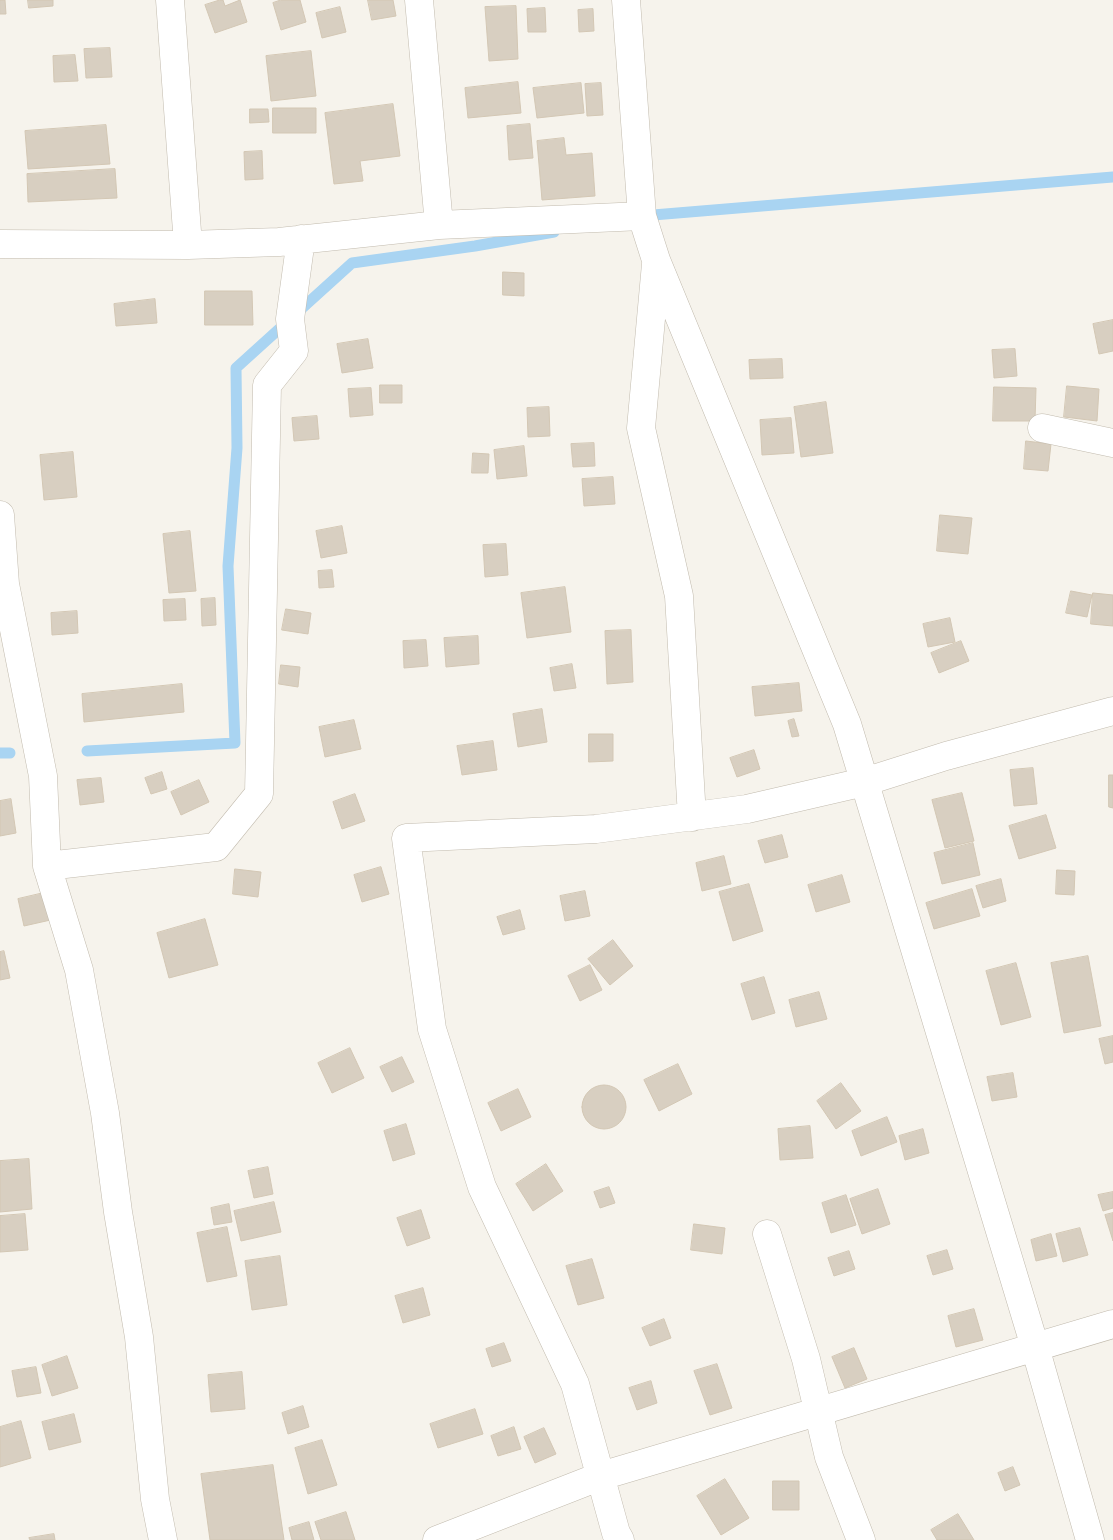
<!DOCTYPE html>
<style>
body{margin:0}
canvas{display:block;background:#f6f3ec}
</style>
<canvas width="1113" height="1540"></canvas>
<script>
const c = document.querySelector('canvas').getContext('2d');
c.lineJoin = 'round';
function trace(path, color, width, dash) { c.strokeStyle = color; c.lineWidth = width; c.lineCap = dash ? 'butt' : 'round'; c.setLineDash(dash || []); c.stroke(path); }
function fill(path, color) { c.fillStyle = color; c.fill(path, 'evenodd'); }
trace(new Path2D(`
 M641 216 1113 177
 M87 751 235 743 228 566 237 448 236 368 352 263 475 246 554 232
 M0 753H10`), '#a9d4f2', 11);
const building = new Path2D(`
 M0 0H5L6 14H0Z
 M28 0H53V6L29 8Z
 M220 0H223L225 6 240 0 247 22 215 33 205 5Z
 M281 0H300L306 22 281 30 273 3Z
 M368 0H393L396 16 372 20Z
 M516 6 518 59 489 61 485 7Z
 M340 7 346 32 322 38 316 13Z
 M545 8 546 32H528L527 9Z
 M593 9 594 31 579 32 578 10Z
 M110 48 112 77 86 78 84 49Z
 M311 51 316 96 271 101 266 56Z
 M75 55 78 81 54 82 53 56Z
 M518 82 521 113 468 118 465 88Z
 M581 83 584 113 537 118 533 88Z
 M601 83 603 115 587 116 585 84Z
 M393 104 400 156 360 161 363 181 334 184 325 113Z
 M273 108H316V133H273Z
 M250 109H268L269 122 250 123Z
 M530 124 533 158 509 160 507 126Z
 M106 125 110 164 28 169 25 131Z
 M564 138 566 155 592 153 595 196 542 200 537 141Z
 M262 151 263 179 245 180 244 152Z
 M115 169 117 198 28 202 27 174Z
 M503 272 524 273V296L503 295Z
 M205 291H252L253 325H205Z
 M155 299 157 323 116 326 114 304Z
 M1113 320V351L1099 354 1093 324Z
 M368 339 373 368 342 373 337 344Z
 M1015 349 1017 376 994 378 992 350Z
 M782 359 783 378 750 379 749 360Z
 M380 385H402V403H380Z
 M1067 386 1099 389 1097 421 1064 417Z
 M994 387 1036 388 1035 421H993Z
 M371 388 373 415 350 417 348 389Z
 M826 402 833 453 801 457 794 407Z
 M549 407 550 436 528 437 527 408Z
 M317 416 319 439 294 441 292 418Z
 M791 418 794 453 762 455 760 420Z
 M1026 441 1051 444 1048 471 1024 469Z
 M594 443 595 466 573 467 571 444Z
 M524 446 527 476 497 479 494 450Z
 M73 452 77 497 44 500 40 455Z
 M473 453 489 454 488 473H472Z
 M613 477 615 504 584 506 582 479Z
 M940 515 972 518 968 554 937 551Z
 M342 526 347 553 321 558 316 531Z
 M190 531 196 591 169 593 163 534Z
 M506 544 508 575 485 577 483 545Z
 M332 570 334 587 319 588 318 571Z
 M565 587 571 632 527 638 521 593Z
 M1071 591 1092 595 1087 617 1066 613Z
 M1093 593 1113 595V626L1091 624Z
 M215 598 216 625 202 626 201 599Z
 M185 599 186 620 164 621 163 600Z
 M286 609 311 613 308 634 282 630Z
 M77 611 78 633 52 635 51 613Z
 M950 618 955 642 928 647 923 624Z
 M631 630 633 682 607 684 605 631Z
 M478 636 479 664 446 667 444 638Z
 M426 640 428 666 404 668 403 641Z
 M961 641 969 661 939 673 931 653Z
 M572 664 576 688 554 691 550 668Z
 M281 665 300 667 298 687 279 684Z
 M799 683 802 711 755 716 752 687Z
 M182 684 184 712 84 722 82 694Z
 M542 709 547 742 518 747 513 714Z
 M794 719 799 736 792 737 788 721Z
 M354 720 361 749 325 757 319 727Z
 M589 734H613V761L589 762Z
 M493 741 497 770 462 775 457 746Z
 M754 750 760 769 737 777 730 758Z
 M1033 768 1037 804 1014 806 1010 770Z
 M162 772 167 789 151 794 145 778Z
 M1109 775H1113V808L1109 807Z
 M101 778 104 802 80 805 77 780Z
 M199 780 209 802 181 815 171 792Z
 M962 793 974 841 945 848 932 800Z
 M355 794 365 821 342 829 333 802Z
 M11 799 16 833 0 836V801Z
 M1046 815 1056 848 1019 859 1009 826Z
 M782 835 788 857 765 863 758 841Z
 M973 843 980 875 942 884 934 853Z
 M724 856 731 884 702 891 696 863Z
 M381 867 389 894 362 902 354 875Z
 M235 869 261 872 258 897 233 894Z
 M1057 870 1075 871 1074 895 1056 894Z
 M842 875 850 902 816 912 808 885Z
 M1001 879 1006 901 983 908 976 886Z
 M749 884 763 931 733 941 719 892Z
 M972 889 980 916 934 929 926 903Z
 M585 891 590 916 565 921 560 896Z
 M48 892 55 919 24 926 18 899Z
 M520 910 525 929 503 935 497 917Z
 M205 919 218 965 169 978 157 933Z
 M613 940 633 966 610 985 588 959Z
 M4 951 10 978 0 980V952Z
 M1088 956 1101 1026 1064 1033 1051 963Z
 M1016 963 1031 1017 1001 1025 986 971Z
 M590 965 602 990 580 1001 568 976Z
 M764 977 775 1013 752 1020 741 984Z
 M819 992 827 1019 796 1027 789 1000Z
 M1113 1036V1062L1105 1064 1099 1039Z
 M350 1048 364 1078 332 1093 318 1063Z
 M402 1057 414 1082 392 1092 380 1067Z
 M678 1064 692 1094 659 1111 644 1080Z
 M1013 1073 1017 1097 992 1101 987 1077Z
 M841 1083 861 1111 836 1129 817 1101Z
 M582 1107a22 22 0 1 1 44 0a22 22 0 1 1-44 0Z
 M518 1089 531 1117 501 1131 488 1103Z
 M887 1117 897 1142 861 1156 852 1131Z
 M406 1124 415 1154 393 1161 384 1131Z
 M810 1126 813 1158 780 1160 778 1129Z
 M923 1129 929 1153 905 1160 899 1136Z
 M29 1159 32 1209 0 1212V1161Z
 M546 1164 563 1191 533 1211 516 1184Z
 M268 1167 273 1194 254 1198 248 1171Z
 M609 1187 615 1203 600 1208 594 1192Z
 M878 1189 890 1224 862 1234 850 1199Z
 M1113 1192V1208L1103 1211 1098 1195Z
 M846 1195 856 1225 831 1233 822 1203Z
 M274 1202 281 1232 241 1241 234 1211Z
 M229 1204 232 1222 214 1225 211 1208Z
 M421 1210 430 1238 407 1246 397 1218Z
 M1113 1213V1241L1105 1215Z
 M25 1214 28 1250 0 1252V1216Z
 M694 1224 725 1228 722 1254 691 1250Z
 M227 1227 237 1276 207 1282 197 1233Z
 M1080 1228 1088 1255 1063 1262 1056 1234Z
 M1051 1234 1057 1256 1036 1261 1031 1240Z
 M947 1250 953 1269 933 1275 927 1256Z
 M849 1251 855 1269 834 1276 828 1258Z
 M280 1256 287 1305 252 1310 245 1261Z
 M592 1259 604 1298 578 1305 566 1266Z
 M423 1288 430 1315 403 1323 395 1296Z
 M974 1309 983 1340 956 1347 948 1316Z
 M664 1319 671 1338 650 1346 642 1328Z
 M504 1343 511 1361 492 1367 486 1349Z
 M854 1348 867 1379 845 1388 832 1357Z
 M67 1356 78 1388 52 1396 42 1365Z
 M717 1364 732 1408 710 1415 694 1371Z
 M36 1367 41 1393 17 1397 12 1371Z
 M242 1372 245 1409 211 1412 208 1375Z
 M651 1381 657 1403 637 1410 629 1388Z
 M303 1406 309 1427 288 1434 282 1413Z
 M475 1409 483 1434 438 1448 430 1424Z
 M74 1414 81 1442 49 1450 42 1422Z
 M21 1421 31 1458 0 1467V1427Z
 M514 1427 521 1449 498 1456 491 1436Z
 M544 1428 556 1454 535 1463 524 1437Z
 M322 1440 337 1485 308 1494 295 1448Z
 M273 1465 284 1540H210L201 1474Z
 M1013 1467 1020 1485 1005 1491 998 1473Z
 M725 1479 749 1518 721 1535 697 1496Z
 M773 1481H799V1510H773Z
 M346 1512 355 1540H321L315 1522Z
 M958 1514 974 1540H937L931 1530Z
 M309 1522 314 1540H292L289 1528Z
 M54 1534 55 1540H30L29 1538Z`);
fill(building, '#d8cfc1');
trace(building, '#d3c7b4', 1);
const minor = new Path2D(`
 M170 0 188 245
 M419 0 439 225
 M626 0 642 216 656 260 847 724 1035 1347 1090 1540
 M0 244 188 245 279 242 439 225 642 216
 M656 264 641 428 679 596 692 817
 M1042 428 1113 443
 M0 515 5 584 43 776 47 866 79 970 105 1113 118 1212 139 1337 155 1499 163 1540
 M47 866 216 847 259 794 267 385 294 351 290 319 301 239
 M767 1234 806 1359 829 1457 861 1540
 M437 1540 601 1476 1113 1324
 M620 1540 616 1533 575 1384 482 1187 432 1029 406 838 596 829 747 809 864 782 946 756 1113 711`);
trace(minor, '#c2bbae', 29);
trace(minor, '#fff', 28);
</script>
